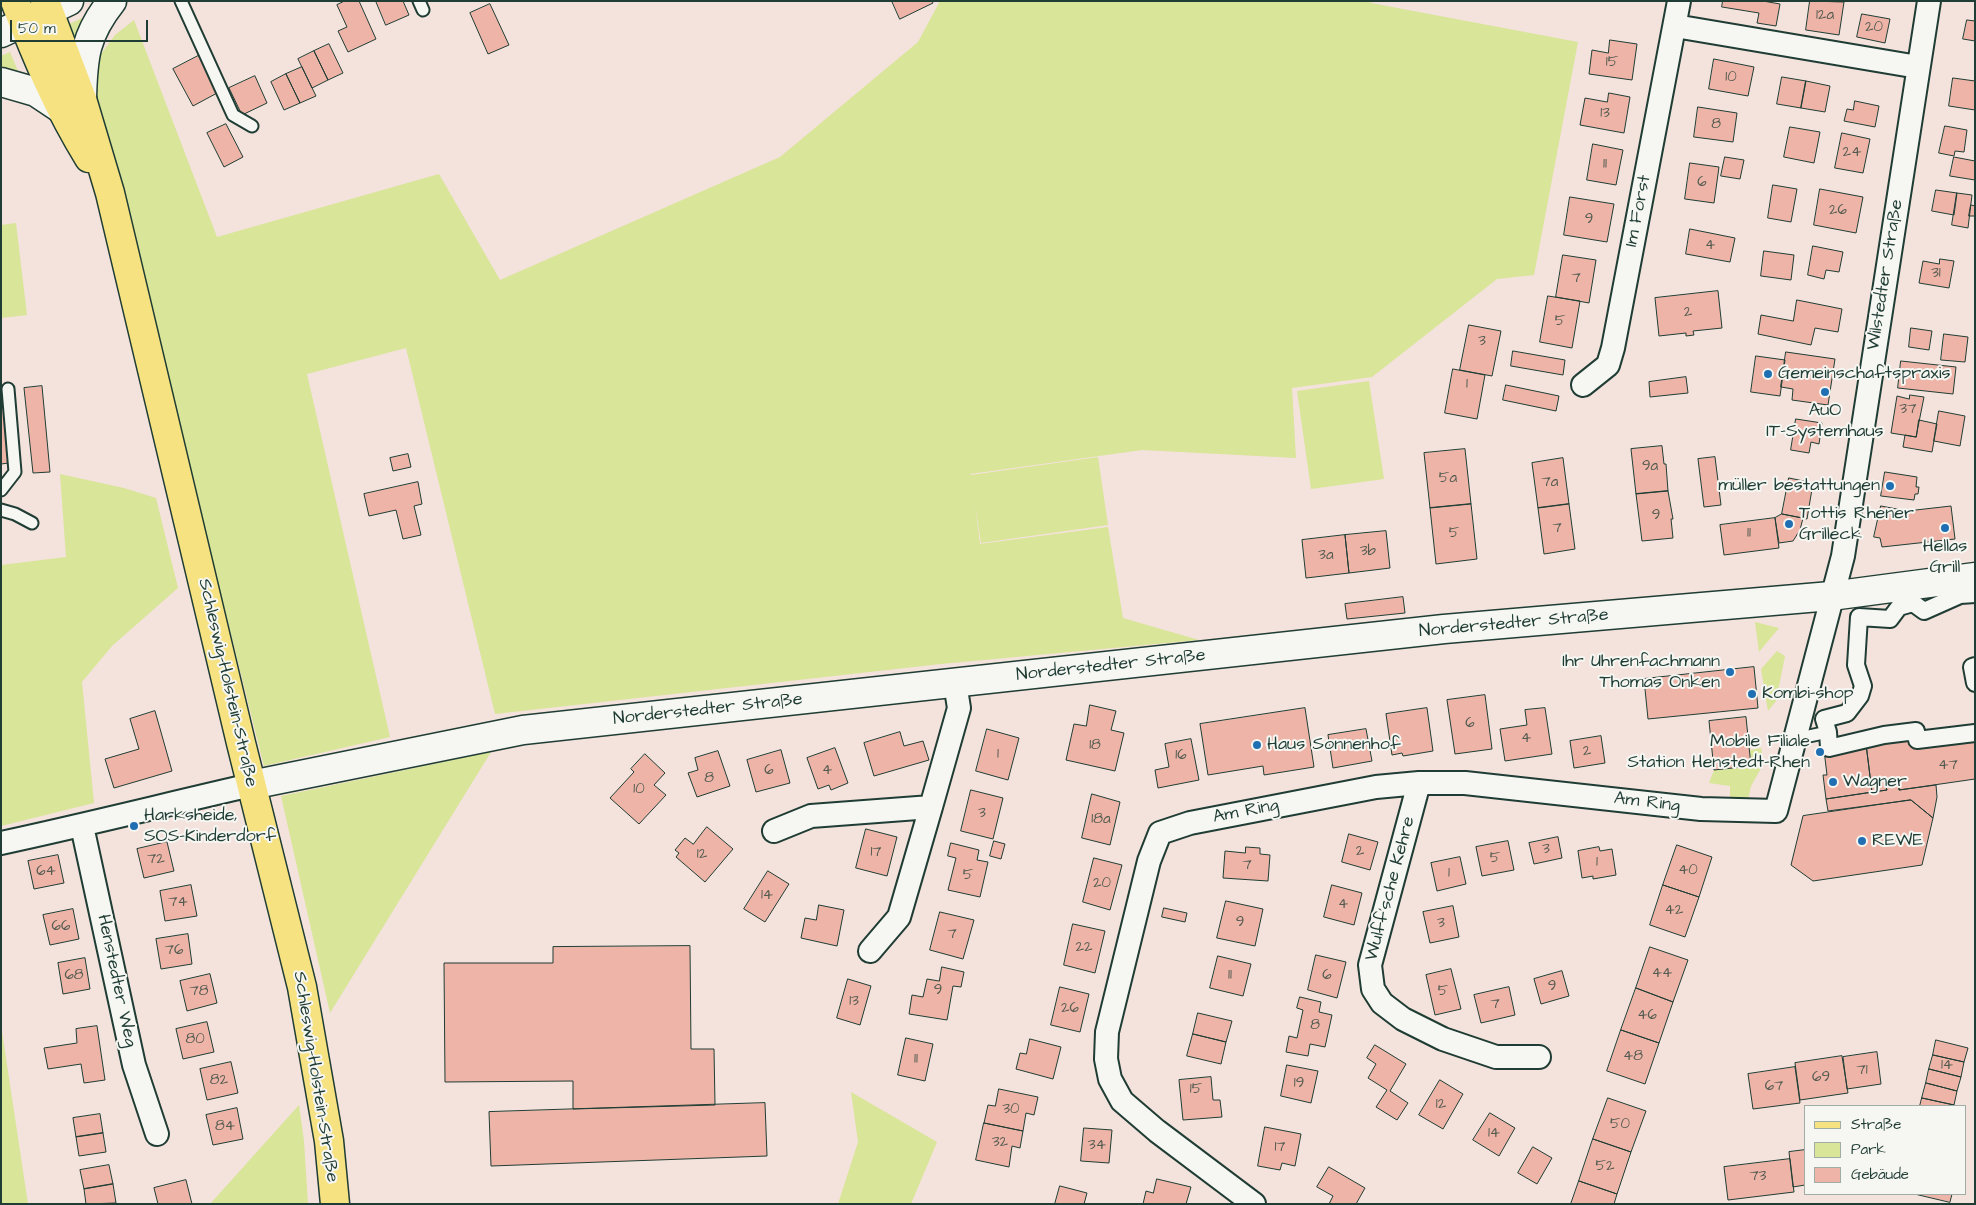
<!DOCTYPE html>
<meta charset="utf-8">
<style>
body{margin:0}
#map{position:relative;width:1976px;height:1205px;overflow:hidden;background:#f4e2dc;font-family:"Architects Daughter",sans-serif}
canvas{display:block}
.frame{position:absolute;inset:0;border:2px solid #1f3d34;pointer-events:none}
.legend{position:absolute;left:1804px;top:1105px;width:162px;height:90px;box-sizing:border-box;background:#f6f6f2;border:1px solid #a0aca6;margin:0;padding:6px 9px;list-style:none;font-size:15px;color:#1f3d34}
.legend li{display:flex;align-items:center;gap:10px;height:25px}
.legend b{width:25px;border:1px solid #a0aca6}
.scale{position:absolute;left:10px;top:20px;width:138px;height:22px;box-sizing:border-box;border:2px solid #1f3d34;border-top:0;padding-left:6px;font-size:15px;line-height:18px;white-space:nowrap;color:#1f3d34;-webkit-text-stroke:4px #f6f6f2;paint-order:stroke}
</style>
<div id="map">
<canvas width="1976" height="1205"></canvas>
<div class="frame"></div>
<ul class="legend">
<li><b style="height:6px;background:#f6e281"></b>Straße</li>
<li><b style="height:14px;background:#d9e598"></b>Park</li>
<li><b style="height:14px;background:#eeb4a7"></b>Gebäude</li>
</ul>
<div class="scale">50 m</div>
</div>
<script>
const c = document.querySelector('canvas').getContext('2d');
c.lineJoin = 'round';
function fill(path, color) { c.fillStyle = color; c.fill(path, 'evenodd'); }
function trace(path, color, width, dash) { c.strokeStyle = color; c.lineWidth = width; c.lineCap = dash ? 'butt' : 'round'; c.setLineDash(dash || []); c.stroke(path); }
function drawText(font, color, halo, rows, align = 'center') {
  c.font = font + ' "Architects Daughter",sans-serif'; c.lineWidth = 4; c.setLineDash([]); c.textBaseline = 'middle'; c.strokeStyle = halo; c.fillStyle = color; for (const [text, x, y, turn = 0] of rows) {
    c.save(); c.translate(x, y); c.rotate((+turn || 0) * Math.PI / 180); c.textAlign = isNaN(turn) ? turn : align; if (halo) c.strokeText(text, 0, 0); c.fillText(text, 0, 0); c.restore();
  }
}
fill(new Path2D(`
 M940 1H1371V3L1578 42 1534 275 1497 279 1372 377 1292 388 1296 458 1142 450 970 474 971 475 1098 457 1108 525 981 543 975 505 980 544 1108 527 1123 618 1199 640 941 664 495 714 406 348 307 374 390 737 264 766 98 104 94 79 101 54 115 35 134 20 217 237 439 174 500 280 780 157 918 42Z
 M93 13 78 52 67 25Z
 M10 52 18 71V77L1 73V56Z
 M16 223 27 315 1 318V225Z
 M1369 381 1384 479 1311 489 1297 391Z
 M60 474 124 488 156 498 178 588 112 646 82 682 94 803 1 826V565L66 557Z
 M1755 622 1779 628 1759 652Z
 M1777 651 1785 656 1776 701 1768 711 1761 669Z
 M1761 748 1764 763 1751 786 1748 800H1730V786L1709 783 1714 770 1751 766 1750 750Z
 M491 752 330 1013 281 796Z
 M1 1025 28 1204H1Z
 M851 1092 937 1142 911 1204H838L858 1142Z
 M299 1105 304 1141 308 1204H210Z`), '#d9e598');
const building = new Path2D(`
 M345 1H359L376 39 348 52 338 31 347 27 337 5Z
 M376 1H403L409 15 386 25Z
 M892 1H932L933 3 900 19Z
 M1723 1H1763L1780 4 1776 26 1757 23 1759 13 1722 7Z
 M1810 1 1844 2 1839 35 1806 30Z
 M490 4 509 45 488 54 470 13Z
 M1862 14 1890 19 1885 43 1857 37Z
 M1967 20 1975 21V41L1963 39Z
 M1610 40 1637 44 1632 80 1589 74 1592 50 1608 53Z
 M329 44 343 73 328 80 314 51Z
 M314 51 328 80 312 88 298 59Z
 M200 55 219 92 193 106 173 69Z
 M1714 59 1754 67 1748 96 1709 89Z
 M302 67 316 96 300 103 286 74Z
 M286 74 300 103 284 110 271 82Z
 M255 76 267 103 242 115 229 88Z
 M1782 77 1806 81 1801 108 1777 104Z
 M1953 78 1975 81V110L1949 106Z
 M1806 81 1830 86 1825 112 1801 108Z
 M1609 93 1630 97 1624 133 1580 125 1585 98 1607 102Z
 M1855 101 1879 106 1875 127 1844 121 1847 109 1853 110Z
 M1698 107 1737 113 1733 142 1694 137Z
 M226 124 243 157 224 167 207 133Z
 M1945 126 1967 130 1964 152 1955 151 1954 156 1939 153Z
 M1790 127 1820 132 1814 163 1784 157Z
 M1842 133 1870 139 1863 173 1835 168Z
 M1593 144 1623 150 1616 185 1587 180Z
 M1725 157 1744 160 1740 179 1721 176Z
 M1954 157 1975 161V180L1950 176Z
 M1690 163 1719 167 1714 203 1685 199Z
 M1773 185 1797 189 1791 222 1768 218Z
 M1820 189 1863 197 1856 233 1814 225Z
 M1936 190 1957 193 1954 215 1932 211Z
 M1957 193 1972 195 1968 228 1952 225Z
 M1570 197 1614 204 1607 242 1564 235Z
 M1971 205 1975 206V216H1969Z
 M1690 229 1735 238 1730 262 1686 254Z
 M1813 246 1843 252 1839 272 1826 270 1824 279 1808 275Z
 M1764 251 1794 255 1791 280 1761 276Z
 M1563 255 1596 260 1589 303 1556 297Z
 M1940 259 1954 261 1949 288 1919 283 1923 261 1939 264Z
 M1718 291 1722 328 1693 331 1694 335 1686 336V333L1659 336 1655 298Z
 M1548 296 1580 301 1572 348 1540 342Z
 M1797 300 1842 309 1838 332 1815 328 1811 345 1758 334 1761 315 1793 321Z
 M1469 325 1501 331 1492 376 1460 370Z
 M1911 328 1932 331 1929 350 1909 347Z
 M1944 334 1968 337 1965 362 1941 360Z
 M1513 351 1565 360 1563 375 1511 366Z
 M1786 352 1835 359 1828 405 1792 400 1793 389 1781 387Z
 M1756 356 1785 360 1780 396 1751 392Z
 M1901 361 1956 367 1953 394 1898 388Z
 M1453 369 1485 375 1477 419 1445 413Z
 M1686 377 1688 393 1650 397 1649 382Z
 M1506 385 1559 396 1556 411 1503 400Z
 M42 386 50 472 33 473 24 388Z
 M1 392H3L9 463 1 464Z
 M1910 395 1924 397 1916 437 1891 433 1897 396 1909 399Z
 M1939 411 1965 416 1960 446 1934 441Z
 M1796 419 1822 423 1819 444 1811 442 1809 453 1791 450Z
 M1919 420 1937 424 1932 452 1903 447 1905 435 1916 437Z
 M1662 446 1664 464H1666L1668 491 1636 494 1631 449Z
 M1465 449 1471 504 1430 508 1424 453Z
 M408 454 411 467 393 471 390 458Z
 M1715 457 1721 505 1704 507 1698 459Z
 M1563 458 1569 504 1538 508 1532 463Z
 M1885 472 1917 477 1916 487H1919L1918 494H1915L1914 500 1881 496Z
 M1789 478 1813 483 1807 519 1782 514Z
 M418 482 422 504 414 506 421 535 403 539 396 510 369 516 364 494Z
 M1668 491 1673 519H1671L1673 538 1642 541 1636 494Z
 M1471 504 1477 559 1436 564 1430 508Z
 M1569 504 1575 549 1544 554 1538 508Z
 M1881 506 1907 511 1951 506 1955 539 1882 547 1880 538 1874 537Z
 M1782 514 1803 518 1800 530 1793 541 1779 543 1775 518Z
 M1775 518 1779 548 1724 555 1720 525Z
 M1386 531 1390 568 1349 573 1345 535Z
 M1345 535 1349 573 1306 578 1302 540Z
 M1403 597 1405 613 1347 619 1345 604Z
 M1754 667 1758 708 1648 719 1644 679Z
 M1485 695 1492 749 1455 754 1447 700Z
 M1090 705 1116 711 1111 730 1124 733 1115 771 1066 760 1074 724 1086 726Z
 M1305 708 1314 767 1264 775 1263 766 1208 775 1200 724Z
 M1427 708 1433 751 1403 756 1402 753 1392 755 1386 714Z
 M1545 708 1552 754 1505 761 1500 729 1527 725 1525 710Z
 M155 711 172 771 114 788 105 759 139 749 130 719Z
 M1746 717 1751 766 1714 770 1709 721Z
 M987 729 1019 738 1008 780 976 771Z
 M1366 729 1372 761 1333 768 1328 735Z
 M900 732 904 746 923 741 929 760 874 776 864 743Z
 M1601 736 1605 763 1574 768 1570 741Z
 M1975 736V779L1899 790V785L1886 787 1887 790 1872 792 1866 744 1910 738Z
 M1191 739 1199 780 1158 788 1155 770 1169 767 1165 744Z
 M1866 744 1872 792 1826 799 1823 775H1827L1824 750Z
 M835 748 848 783 831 790 829 785 818 789 807 758Z
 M781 750 790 783 756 792 747 760Z
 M718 751 730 786 697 797 688 773 698 770 695 758Z
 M645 754 665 773 654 785 666 795 639 824 610 798 634 772 631 769Z
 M1899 785V790L1936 785 1937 797 1933 818 1911 800 1828 811 1826 799 1887 790 1886 787Z
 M971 790 1003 798 993 839 961 831Z
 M1092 794 1120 802 1110 845 1082 838Z
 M1911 800 1933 818 1922 865 1813 881 1791 865 1803 816Z
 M707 827 733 849 705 882 676 857 679 853 675 850 685 838 693 844Z
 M866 829 897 837 887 876 856 868Z
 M1349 834 1378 842 1370 870 1342 862Z
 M1558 837 1562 858 1534 864 1529 843Z
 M994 841 1005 844 1001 859 990 856Z
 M1508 841 1514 870 1482 876 1476 847Z
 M167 842 174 871 144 878 137 849Z
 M951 843 979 850 977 860 988 862 980 897 948 890 956 858 948 856Z
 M1677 845 1712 857 1699 897 1663 885Z
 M1246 847 1260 848V854L1270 855 1268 881 1223 878 1225 851 1245 853Z
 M1599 847 1600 851 1612 849 1616 875 1593 879V876L1582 878 1578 851Z
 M58 855 64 883 34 889 28 861Z
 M1460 857 1466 884 1437 891 1431 863Z
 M1094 858 1122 865 1110 910 1083 902Z
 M768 871 789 884 765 922 744 909Z
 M191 885 197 916 165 921 160 891Z
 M1332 885 1362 893 1354 925 1324 917Z
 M1663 885 1699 897 1685 937 1650 925Z
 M1226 901 1263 909 1255 946 1217 938Z
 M819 905 844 910 837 946 801 938 805 918 816 920Z
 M1453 906 1459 937 1430 943 1423 912Z
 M1164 908 1187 913 1185 922 1162 917Z
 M73 909 79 939 50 945 43 915Z
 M940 912 974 920 963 959 930 950Z
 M1073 924 1105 931 1095 973 1064 965Z
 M188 934 192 964 161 969 156 939Z
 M690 946 691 1049H714L715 1105 573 1109V1081L445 1082 444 963H553V947Z
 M1650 947 1688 960 1673 1002 1636 988Z
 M1316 955 1346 962 1337 998 1308 990Z
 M1218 956 1251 964 1243 996 1210 988Z
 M85 958 90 989 63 994 58 963Z
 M942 967 964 972 961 987 953 986 947 1020 909 1014 912 995 923 997 927 979 939 981Z
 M1451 969 1461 1009 1435 1015 1426 975Z
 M1562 971 1569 996 1541 1004 1534 979Z
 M210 974 217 1003 187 1011 180 981Z
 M848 979 871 986 860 1025 837 1018Z
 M1060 987 1089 994 1080 1032 1051 1025Z
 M1509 987 1515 1015 1481 1023 1474 995Z
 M1636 988 1673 1002 1659 1043 1621 1030Z
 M1300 997 1321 1002 1319 1012 1332 1015 1325 1047 1310 1044 1308 1056 1286 1052 1289 1036 1297 1038 1303 1010 1297 1008Z
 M1198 1013 1232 1021 1226 1042 1193 1034Z
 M207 1022 214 1052 183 1059 176 1029Z
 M97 1026 105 1080 84 1083 81 1064 48 1069 44 1048 77 1043 76 1029Z
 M1621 1030 1659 1043 1645 1084 1607 1071Z
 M1193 1034 1226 1042 1221 1064 1187 1056Z
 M906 1038 933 1044 925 1081 898 1075Z
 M1030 1039 1061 1047 1053 1079 1016 1069 1020 1053 1026 1054Z
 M1936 1040 1968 1048 1964 1062 1933 1055Z
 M1375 1045 1406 1064 1390 1091 1408 1103 1397 1120 1376 1107 1387 1090 1368 1078 1376 1064 1367 1058Z
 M1877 1052 1881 1084 1847 1089 1843 1057Z
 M1933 1055 1964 1062 1961 1077 1929 1069Z
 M1842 1056 1848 1093 1800 1100 1795 1063Z
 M231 1062 238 1093 207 1100 200 1069Z
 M1287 1065 1318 1071 1311 1103 1281 1096Z
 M1795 1067 1800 1103 1753 1109 1748 1074Z
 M1929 1069 1961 1077 1957 1091 1926 1083Z
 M1211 1077 1213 1100H1220L1222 1117 1183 1120 1179 1080Z
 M1440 1080 1463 1094 1443 1129 1419 1115Z
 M1926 1083 1957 1091 1954 1105 1922 1098Z
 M999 1089 1038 1097 1034 1115 1026 1113 1023 1131 984 1123 988 1105 995 1106Z
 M1608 1098 1646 1111 1631 1152 1593 1139Z
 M1922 1098 1954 1105V1106H1920Z
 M765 1103 767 1156 491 1166 489 1112Z
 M237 1108 243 1139 213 1145 206 1115Z
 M1490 1113 1515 1128 1499 1156 1473 1140Z
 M100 1114 103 1133 76 1137 73 1118Z
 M984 1123 1023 1131 1020 1148 1012 1146 1009 1167 976 1160Z
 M1265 1127 1301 1134 1295 1166 1282 1163 1280 1170 1258 1166Z
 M1084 1128 1112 1130 1109 1163 1081 1161Z
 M103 1133 106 1152 79 1156 76 1137Z
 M1593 1139 1631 1152 1617 1194 1579 1181Z
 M1533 1147 1552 1158 1537 1184 1518 1173Z
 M1805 1150V1185L1793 1187 1789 1152Z
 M1790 1159 1794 1192 1728 1200 1724 1167Z
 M109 1165 113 1184 84 1189 80 1170Z
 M1329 1167 1365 1188 1356 1204H1329L1333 1196 1317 1187Z
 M1157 1179 1191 1187 1186 1204H1143L1146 1191 1153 1193Z
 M186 1180 192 1204H158L154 1188Z
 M1579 1181 1617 1194 1614 1204H1571Z
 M113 1184 116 1203 86 1204 84 1189Z
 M1060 1186 1087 1193 1084 1204H1055Z
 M1915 1194H1952L1950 1202Z`);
fill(building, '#eeb4a7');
trace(building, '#1f3d34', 1);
const service = new Path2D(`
 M181 1 233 115 252 126
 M419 1 423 10
 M1 490 15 472 8 389
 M1 510 15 514 32 523
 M1795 739 1828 732`);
const pedestrian = new Path2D(`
 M1975 594 1960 595 1924 611 1913 603 1899 607 1890 619 1859 617 1856 665 1863 686 1860 696 1847 713 1824 719 1828 732 1829 748 1884 735 1916 731 1917 740 1975 733
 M1975 666 1972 667 1975 683`);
const minor = new Path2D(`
 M1675 26 1918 67
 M1583 385 1608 365 1613 348 1679 1
 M1419 783 1370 965 1373 989 1382 1003 1403 1019 1443 1039 1496 1057H1539
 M931 807 959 708 955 683
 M82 826 134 1065 157 1134
 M774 831 811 816 931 807 899 917 870 951
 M1 843C85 825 168 804 251 785
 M1254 1204 1157 1131 1122 1101 1110 1079 1106 1059 1107 1032 1149 861 1160 833 1190 823 1376 787 1419 783H1465L1701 809 1776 811 1843 556 1929 1`);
const tertiary = new Path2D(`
 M251 785 523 730 1444 629 1831 596 1975 577`);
const secondary = new Path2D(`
 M1 33 69 1
 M1 82 36 92 60 108
 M82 99C83 57 85 35 112 1`);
const primary = new Path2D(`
 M15 1C36 56 58 108 89 158
 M45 1 82 99 110 193 241 743 302 987 329 1141 335 1204`);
trace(service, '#1f3d34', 15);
trace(pedestrian, '#1f3d34', 20);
trace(minor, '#1f3d34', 26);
trace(tertiary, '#1f3d34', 31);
trace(secondary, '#1f3d34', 31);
trace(primary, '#1f3d34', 31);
trace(service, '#f6f6f2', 11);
trace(pedestrian, '#f6f6f2', 16);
trace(minor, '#f6f6f2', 22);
trace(tertiary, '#f6f6f2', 28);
trace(secondary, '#f6f6f2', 28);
trace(primary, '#f6e281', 28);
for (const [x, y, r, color] of [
 [1768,374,5,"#1f6fb2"],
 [1825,392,5,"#1f6fb2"],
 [1890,486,5,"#1f6fb2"],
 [1789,524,5,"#1f6fb2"],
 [1945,528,5,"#1f6fb2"],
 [1730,672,5,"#1f6fb2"],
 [1752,694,5,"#1f6fb2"],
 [1257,745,5,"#1f6fb2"],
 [1820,752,5,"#1f6fb2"],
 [1833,782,5,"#1f6fb2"],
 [134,826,5,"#1f6fb2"],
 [1862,841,5,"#1f6fb2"]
]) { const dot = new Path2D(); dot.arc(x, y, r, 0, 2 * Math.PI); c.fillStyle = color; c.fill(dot); trace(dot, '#f6f6f2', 2); }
drawText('15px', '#535b51', null, [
 ["12a",1825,16],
 ["20",1874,28],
 ["15",1612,63],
 ["10",1731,78],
 ["13",1605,114],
 ["8",1716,125],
 ["24",1852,153],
 ["11",1605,165],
 ["6",1702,183],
 ["26",1838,211],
 ["9",1589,220],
 ["4",1710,246],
 ["31",1936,274],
 ["7",1576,279],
 ["2",1688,313],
 ["5",1560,322],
 ["3",1482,342],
 ["1",1467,385],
 ["37",1908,410],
 ["9a",1650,467],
 ["5a",1448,479],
 ["7a",1550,483],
 ["9",1656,516],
 ["7",1557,529],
 ["5",1454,534],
 ["11",1749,534],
 ["3b",1368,552],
 ["3a",1326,556],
 ["6",1470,724],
 ["4",1526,739],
 ["18",1095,746],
 ["2",1587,752],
 ["1",998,755],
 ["16",1181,756],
 ["47",1948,766],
 ["6",769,771],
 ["4",827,771],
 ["8",709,779],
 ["10",639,790],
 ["3",982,814],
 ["18a",1101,820],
 ["3",1546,850],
 ["2",1360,852],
 ["17",876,853],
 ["12",702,855],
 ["5",1495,859],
 ["72",156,860],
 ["1",1597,863],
 ["7",1247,866],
 ["40",1688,871],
 ["64",46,872],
 ["1",1449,874],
 ["5",968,876],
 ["20",1102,884],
 ["14",767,896],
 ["74",178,903],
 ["4",1343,905],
 ["42",1674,911],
 ["9",1240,923],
 ["3",1441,924],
 ["66",61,927],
 ["7",952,935],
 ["22",1084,948],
 ["76",174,951],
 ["44",1662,974],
 ["68",74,976],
 ["11",1230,976],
 ["6",1327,976],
 ["9",1552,987],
 ["9",938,991],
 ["78",199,992],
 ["5",1443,992],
 ["13",854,1002],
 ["7",1495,1005],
 ["26",1070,1009],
 ["46",1647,1016],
 ["8",1315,1026],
 ["80",195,1040],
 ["48",1633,1057],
 ["11",916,1060],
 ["14",1947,1066],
 ["71",1862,1071],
 ["69",1821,1078],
 ["82",219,1081],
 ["19",1299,1084],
 ["67",1774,1087],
 ["15",1196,1090],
 ["12",1441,1105],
 ["30",1011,1110],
 ["50",1620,1125],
 ["84",225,1127],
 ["14",1494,1134],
 ["32",1000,1143],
 ["34",1097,1146],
 ["17",1280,1148],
 ["52",1605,1167],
 ["73",1758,1177]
]);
drawText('18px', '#1f3d34', '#f6f6f2', [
 ["Im Forst",1639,211,-79],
 ["Wilstedter Straße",1886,275,-81],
 ["Norderstedter Straße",1514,624,-5],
 ["Norderstedter Straße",1111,666,-6],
 ["Schleswig-Holstein-Straße",227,683,77],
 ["Norderstedter Straße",708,710,-6],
 ["Am Ring",1647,803,7],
 ["Am Ring",1246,812,-11],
 ["Wulff'sche Kehre",1391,889,-75],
 ["Henstedter Weg",116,981,78],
 ["Schleswig-Holstein-Straße",315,1077,81]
]);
drawText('18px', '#1f3d34', '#f6f6f2', [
 ["Gemeinschaftspraxis",1778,374],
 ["AuO",1825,411,"center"],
 ["IT-Systemhaus",1825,432,"center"],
 ["müller bestattungen",1880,486,"right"],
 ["Tottis Rhener",1799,514],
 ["Grilleck",1799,535],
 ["Hellas",1945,547,"center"],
 ["Grill",1945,568,"center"],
 ["Ihr Uhrenfachmann",1720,662,"right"],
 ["Thomas Onken",1720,683,"right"],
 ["Kombi-shop",1762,694],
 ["Mobile Filiale",1810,742,"right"],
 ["Station Henstedt-Rhen",1810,763,"right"],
 ["Haus Sonnenhof",1267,745],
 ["Wagner",1843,782],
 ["Harksheide,",144,816],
 ["SOS-Kinderdorf",144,837],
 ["REWE",1872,841]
], 'left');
</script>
